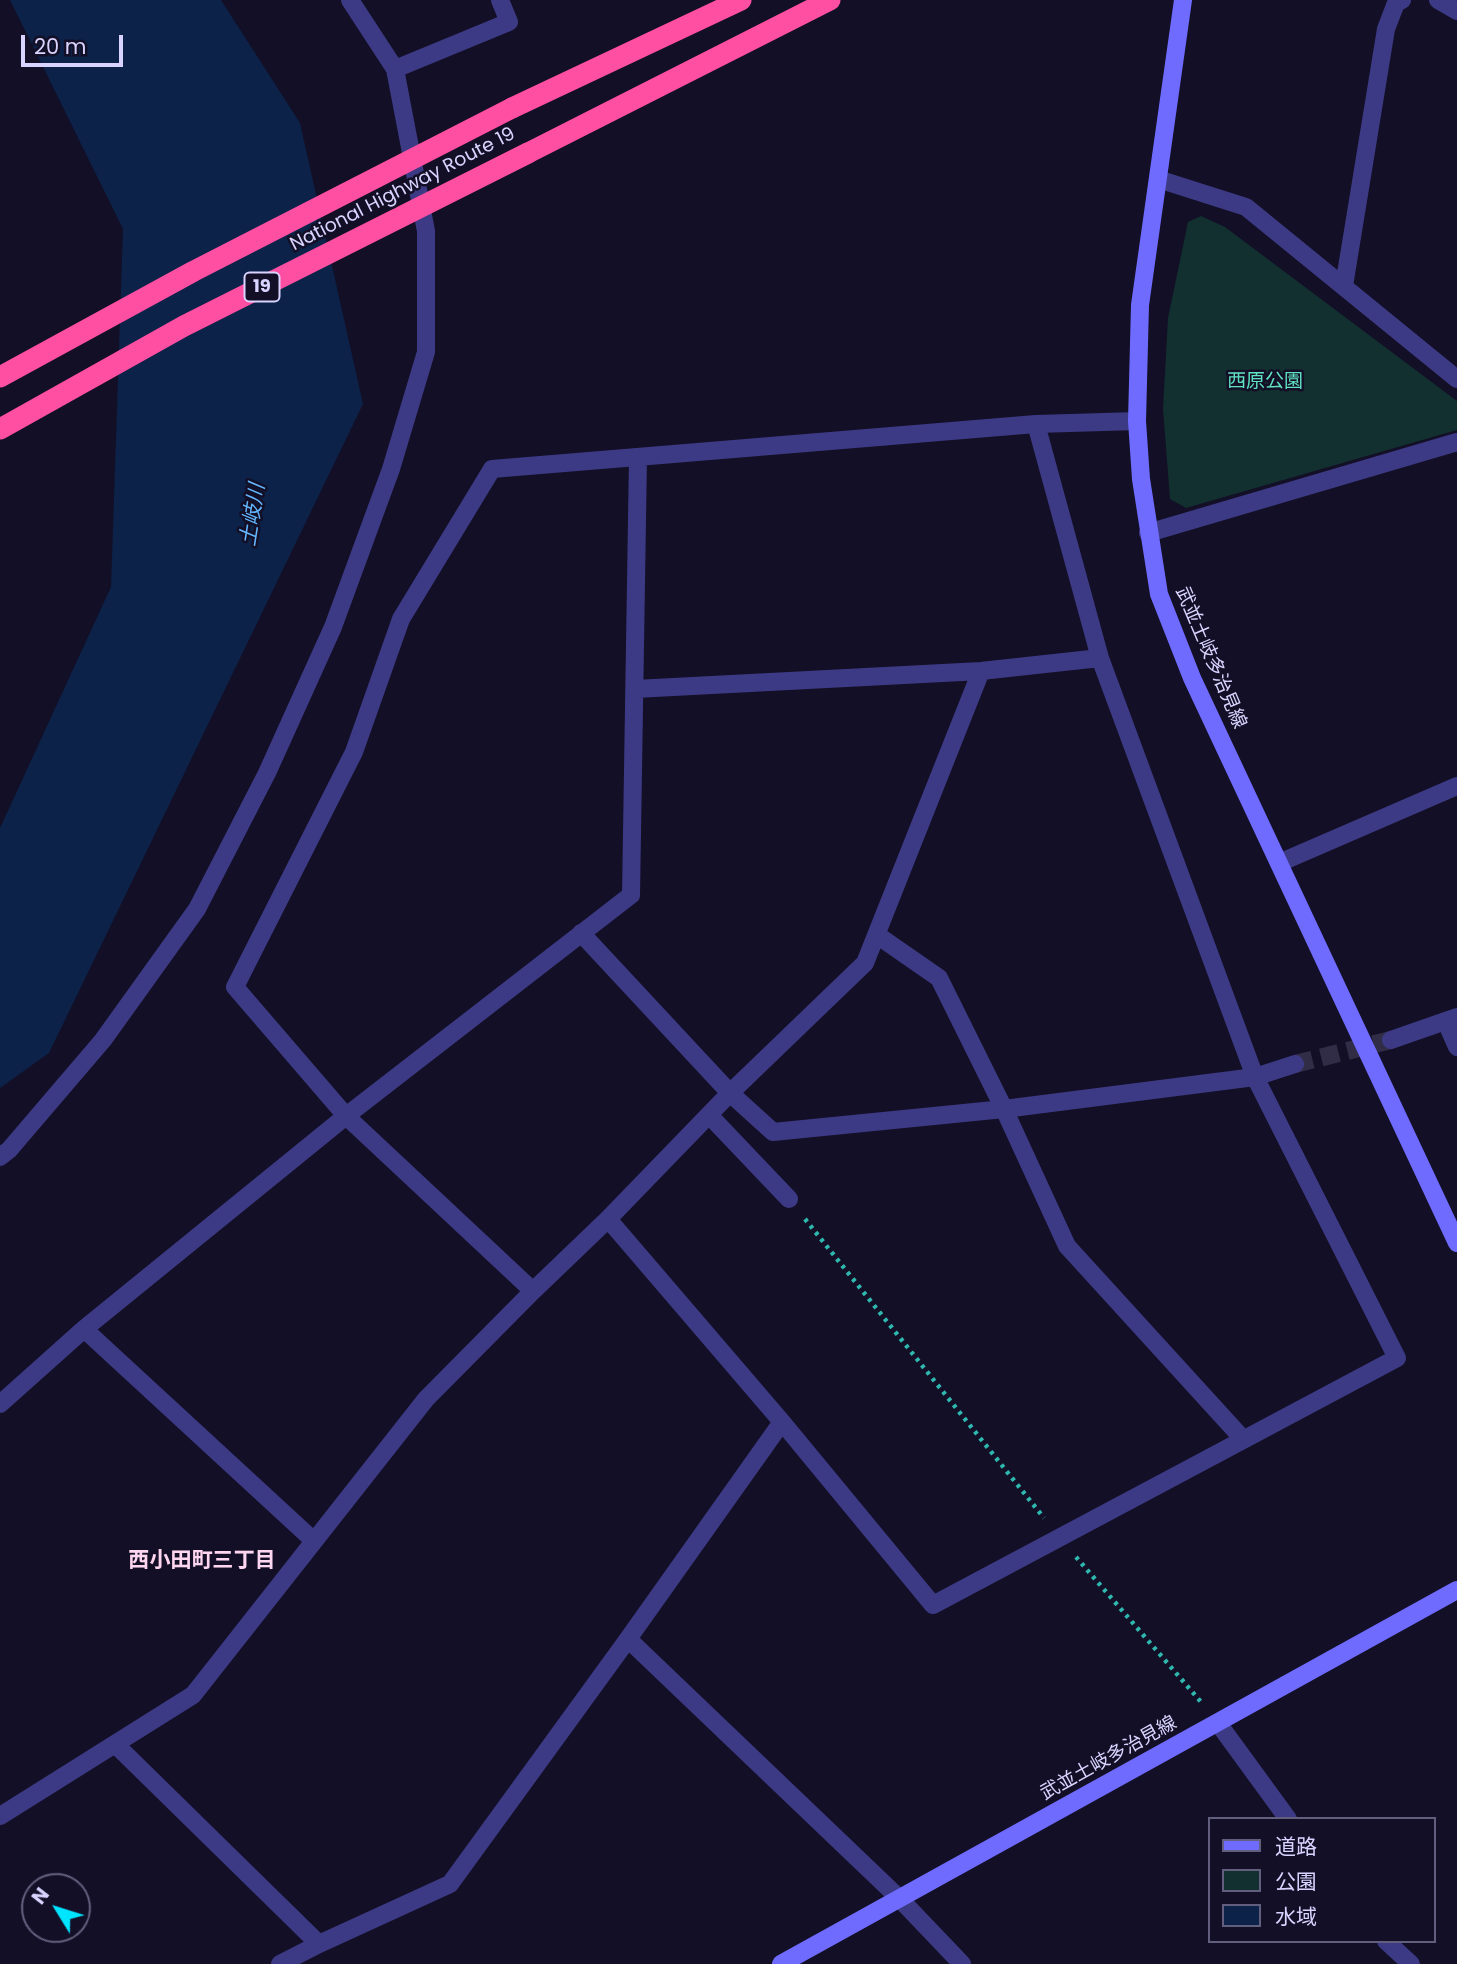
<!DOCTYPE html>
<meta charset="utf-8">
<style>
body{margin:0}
#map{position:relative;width:1457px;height:1964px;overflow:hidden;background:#130f26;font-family:Poppins,"Noto Sans JP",sans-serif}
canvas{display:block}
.legend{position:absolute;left:1208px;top:1817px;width:228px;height:126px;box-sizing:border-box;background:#130f26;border:2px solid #625e7d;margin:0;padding:9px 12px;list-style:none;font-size:21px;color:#d9d4ff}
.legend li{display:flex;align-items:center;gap:14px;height:35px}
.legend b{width:35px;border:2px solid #625e7d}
.north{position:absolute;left:21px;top:1873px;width:70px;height:70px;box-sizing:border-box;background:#130f26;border:2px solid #625e7d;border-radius:50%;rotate:308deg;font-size:19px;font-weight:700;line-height:28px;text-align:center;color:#d9d4ff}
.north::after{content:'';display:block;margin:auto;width:24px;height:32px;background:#00e5ff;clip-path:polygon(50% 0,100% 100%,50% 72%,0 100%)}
.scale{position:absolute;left:21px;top:35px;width:102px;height:32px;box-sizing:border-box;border:4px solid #d9d4ff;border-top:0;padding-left:9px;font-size:21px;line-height:24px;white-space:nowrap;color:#d9d4ff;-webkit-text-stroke:5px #130f26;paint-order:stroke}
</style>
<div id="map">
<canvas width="1457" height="1964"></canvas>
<ul class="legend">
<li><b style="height:9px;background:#6f6bff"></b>道路</li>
<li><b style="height:19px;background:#12302f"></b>公園</li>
<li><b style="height:19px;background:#0c2248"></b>水域</li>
</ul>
<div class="north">N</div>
<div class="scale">20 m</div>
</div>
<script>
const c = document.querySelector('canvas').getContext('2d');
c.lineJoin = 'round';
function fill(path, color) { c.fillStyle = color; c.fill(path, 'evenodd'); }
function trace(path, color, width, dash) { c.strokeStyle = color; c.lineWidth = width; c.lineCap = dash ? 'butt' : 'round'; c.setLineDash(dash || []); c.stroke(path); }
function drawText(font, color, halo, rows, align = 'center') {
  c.font = font + ' Poppins,"Noto Sans JP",sans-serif'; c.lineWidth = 5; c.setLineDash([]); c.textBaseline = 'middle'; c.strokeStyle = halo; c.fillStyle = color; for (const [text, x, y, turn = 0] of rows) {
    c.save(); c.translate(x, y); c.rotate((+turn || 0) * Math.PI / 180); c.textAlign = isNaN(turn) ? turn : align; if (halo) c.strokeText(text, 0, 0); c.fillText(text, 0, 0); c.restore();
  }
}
fill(new Path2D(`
 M1201 216 1225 227 1457 401V430L1186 508 1170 499 1163 409 1168 318 1188 222Z`), '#12302f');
fill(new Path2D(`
 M10 0H221L300 123 363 404 49 1053 0 1088V828L111 587 123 229Z`), '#0c2248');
trace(new Path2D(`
 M1295 1064 1391 1040`), '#312d47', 18, [18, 9]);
trace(new Path2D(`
 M805 1219 1044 1518
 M1076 1557 1201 1702`), '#2fb8b0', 4.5, [3.5, 5]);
trace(new Path2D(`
 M1438 0 1457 11
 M395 69 509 22 500 0
 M1158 179 1246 207 1457 379
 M1344 286 1386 29 1396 3 1402 0
 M1148 533 1457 442
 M635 689 981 671 1100 658 1036 424
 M1279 863 1457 786
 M581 933 730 1093 773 1132 1004 1109 1255 1077 1295 1064
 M877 935 939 978 1004 1109 1067 1246 1243 1439
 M1446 1022 1457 1047
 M1391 1040 1457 1017
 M709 1115 789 1199
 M0 1157 9 1150 103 1040 197 909 267 773 333 627 391 469 426 352V231L395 69 350 0
 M608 1219 782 1422 933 1605 1397 1358 1255 1077 1100 658
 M533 1291 346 1116 235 987 354 752 401 619 492 469 1036 424 1137 421
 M84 1329 314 1541
 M0 1404 84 1329 346 1116 631 895 638 457
 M628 1639 900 1899 962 1964
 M1218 1723 1288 1819
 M115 1744 319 1944
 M0 1816 193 1695 426 1399 533 1291 608 1219 730 1093 865 963 981 671
 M1386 1941 1411 1964
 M280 1964 319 1944 450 1884 628 1639 782 1422`), '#3d3a85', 18);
trace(new Path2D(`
 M1183 0 1140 305 1137 421 1141 479 1159 594 1192 678 1457 1243
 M781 1964 1457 1590`), '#6f6bff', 18);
trace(new Path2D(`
 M512 108 741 0
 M528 153 830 0`), '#ff4fa3', 21);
trace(new Path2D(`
 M0 377 194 271 512 108
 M0 429 184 326 528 153`), '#ff4fa3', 21);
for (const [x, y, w] of [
 [262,287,35]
]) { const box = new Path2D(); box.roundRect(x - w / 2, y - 14.5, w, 29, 5); c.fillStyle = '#130f26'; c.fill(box); trace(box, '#d9d4ff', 2); }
drawText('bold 18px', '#d9d4ff', null, [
 ["19",262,287]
]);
drawText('19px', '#d9d4ff', '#130f26', [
 ["National Highway Route 19",403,190,-27],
 ["武並土岐多治見線",1210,658,67],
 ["武並土岐多治見線",1109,1759,-29]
]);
drawText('19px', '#5fe0c0', '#130f26', [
 ["西原公園",1265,382]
]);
drawText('italic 21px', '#62b6ff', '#130f26', [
 ["土岐川",254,515,-81]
]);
drawText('bold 21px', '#ffd6f0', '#130f26', [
 ["西小田町三丁目",202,1562]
]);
</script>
